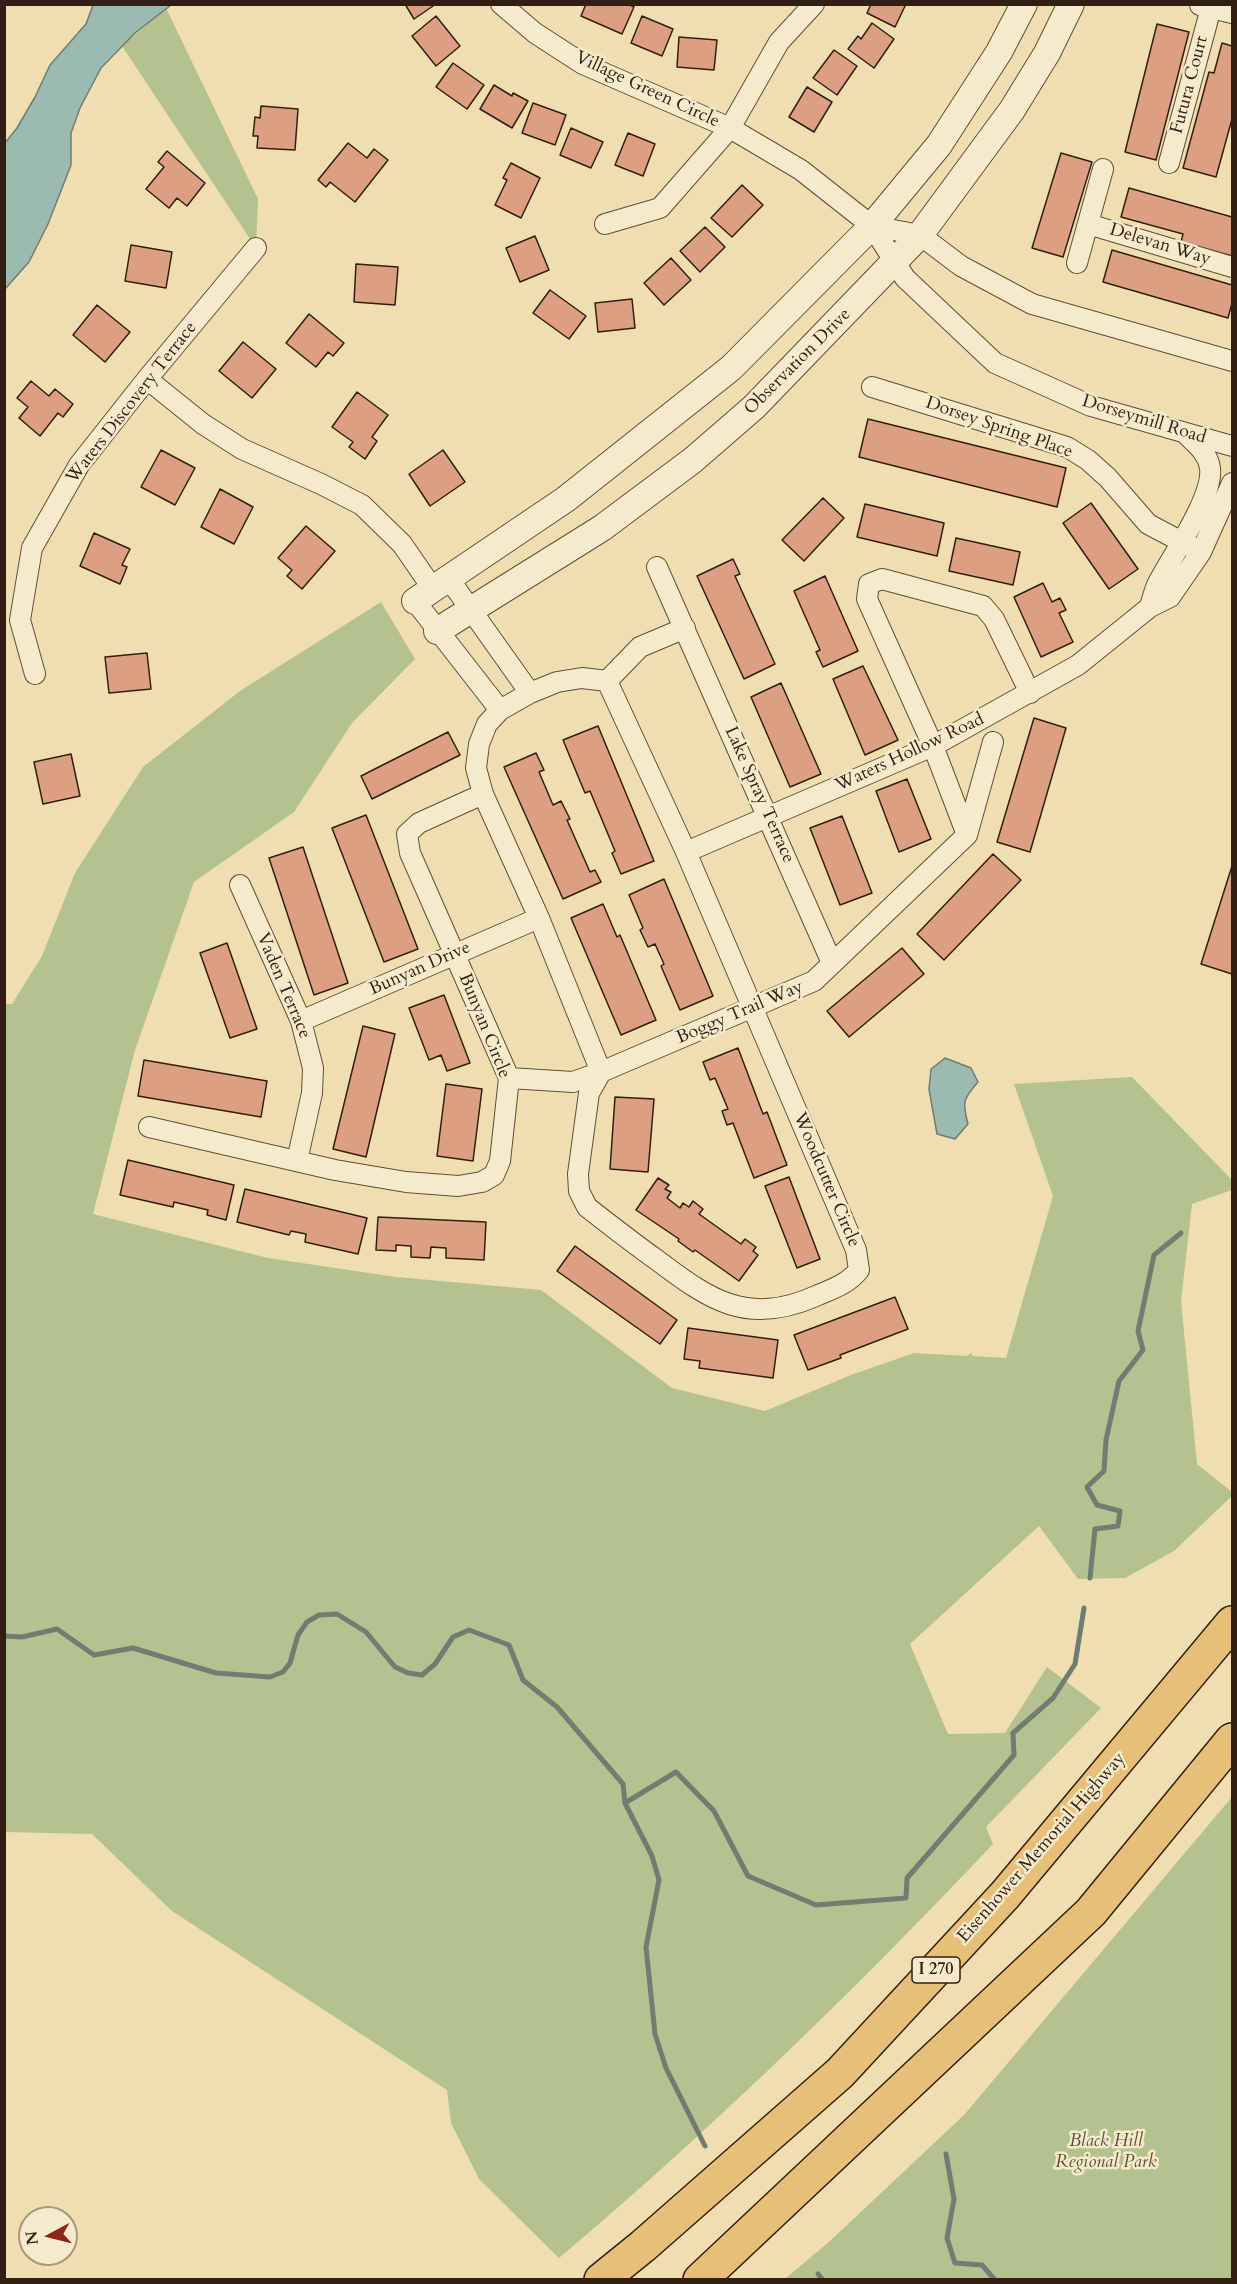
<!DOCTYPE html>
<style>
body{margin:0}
#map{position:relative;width:1237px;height:2284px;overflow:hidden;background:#efdeaf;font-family:Cardo,serif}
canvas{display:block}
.frame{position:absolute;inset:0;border:6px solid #331e13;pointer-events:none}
.north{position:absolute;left:18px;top:2206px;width:60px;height:60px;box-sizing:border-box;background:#f5eacb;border:2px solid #a79881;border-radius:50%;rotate:263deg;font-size:16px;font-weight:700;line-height:24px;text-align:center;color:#331e13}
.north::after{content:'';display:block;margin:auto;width:21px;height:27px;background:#8f2418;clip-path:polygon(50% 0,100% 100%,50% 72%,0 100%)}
</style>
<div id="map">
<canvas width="1237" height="2284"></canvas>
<div class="frame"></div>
<div class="north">N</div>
</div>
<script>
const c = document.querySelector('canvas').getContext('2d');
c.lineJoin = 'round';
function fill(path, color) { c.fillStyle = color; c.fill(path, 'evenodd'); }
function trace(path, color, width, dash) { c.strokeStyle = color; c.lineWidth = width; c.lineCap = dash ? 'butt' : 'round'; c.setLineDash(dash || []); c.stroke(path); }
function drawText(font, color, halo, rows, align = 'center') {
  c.font = font + ' Cardo,serif'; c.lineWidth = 5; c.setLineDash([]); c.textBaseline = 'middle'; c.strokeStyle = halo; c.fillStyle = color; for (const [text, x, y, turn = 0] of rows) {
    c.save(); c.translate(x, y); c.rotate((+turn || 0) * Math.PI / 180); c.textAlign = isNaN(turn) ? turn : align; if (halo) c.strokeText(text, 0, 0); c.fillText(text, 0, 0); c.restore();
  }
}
fill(new Path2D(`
 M166 8 258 199 256 248 122 46Z
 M381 602 415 659 352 723 294 812 194 882 135 1050 93 1214 268 1258 396 1277 541 1290 672 1388 765 1411 851 1375 914 1353 967 1356 971 1353 973 1356 1006 1358 1053 1196 1014 1084 1132 1077 1232 1180V1190L1192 1204 1181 1301 1197 1464 1232 1492V1496L1174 1551 1125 1578 1078 1579 1039 1526 910 1644 948 1734 1005 1733 1047 1667 1101 1708 986 1827 993 1844C855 1990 712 2129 559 2258L479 2179 451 2123 447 2090 172 1911 92 1834 5 1832V1004H12L42 956 75 873 143 767 240 691Z
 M1232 1797V2279H785L830 2241 964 2115Z`), '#b4c28f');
const water = new Path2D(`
 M93 5H171L135 33 101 68 80 108 71 133V165L48 224 29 262 5 289V143L17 128 35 97 50 65 86 24Z
 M945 1058 971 1068 978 1082C963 1099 962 1102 968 1124L955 1139 937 1134 929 1089 931 1069Z`);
fill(water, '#9bbbb2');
trace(water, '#717c72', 1.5);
trace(new Path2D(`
 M1090 1578 1095 1529 1118 1526 1120 1511 1097 1505 1087 1487 1104 1471 1106 1440 1119 1381 1143 1350 1138 1331 1154 1255 1181 1233
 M4 1636 22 1637 57 1629 94 1655 133 1648 216 1673 270 1677 283 1672 290 1663 298 1635 307 1622 319 1615 337 1614 366 1632 395 1667 408 1673 422 1675 435 1664 453 1637 469 1630 509 1645 523 1680 557 1707 623 1784 625 1803 652 1856 659 1880 646 1947 655 2034 666 2068 705 2146
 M625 1803 676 1772 714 1811 748 1876 816 1905 906 1898 907 1878 1014 1755 1013 1733 1053 1698 1075 1664 1084 1608
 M946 2154 954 2199 947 2238 955 2263 982 2265 995 2280
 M818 2274 823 2280`), '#717c72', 5);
const building = new Path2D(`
 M405 4H436L414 19Z
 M586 4H628L634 7 622 34 581 16Z
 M871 4H906L895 27 867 13Z
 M436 16 460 46 436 66 412 36Z
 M642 16 673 29 662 56 631 43Z
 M872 23 894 39 874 68 848 49 858 36 861 39Z
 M1157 24 1189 32 1156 160 1125 152Z
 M679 37 717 40 714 70 677 67Z
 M1222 43 1232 46V119L1216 177 1183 168 1209 72 1214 73Z
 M834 50 857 66 837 95 813 78Z
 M453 63 484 85 467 109 436 87Z
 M494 85 512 96 513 93 528 101 512 128 480 109Z
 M807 87 832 102 814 132 789 117Z
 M533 103 566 115 555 145 522 133Z
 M261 106 298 109 295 150 257 148 258 136H253L255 117 260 118Z
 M571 128 603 142 591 168 560 155Z
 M628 133 655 144 643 176 615 165Z
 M348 143 367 158 374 149 388 160 355 202 330 182 326 187 318 180Z
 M167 151 205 183 187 206 177 198 169 208 146 189 164 167 158 162Z
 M1061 153 1092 162 1063 257 1032 248Z
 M511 163 540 178 521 218 495 205 507 180 503 178Z
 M742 185 763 205 732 237 711 218Z
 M1129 188 1232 217V256L1181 242 1183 234 1121 217Z
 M705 227 725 247 700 272 680 251Z
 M535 236 549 270 520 282 506 248Z
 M131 245 172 252 166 288 125 281Z
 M1112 250 1232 285V303L1228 318 1103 282Z
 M671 258 691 280 664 305 644 283Z
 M356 264 398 267 395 305 354 302Z
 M550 290 586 316 569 339 533 313Z
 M632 299 635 328 598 332 595 303Z
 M97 305 130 332 105 362 73 335Z
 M309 314 344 343 333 356 328 352 316 367 286 343Z
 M243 342 276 369 252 398 219 371Z
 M31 381 49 396 55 389 73 404 63 417 58 413 40 436 19 418 28 407 17 398Z
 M357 392 388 415 372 437 377 441 365 459 349 447 353 442 332 427Z
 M868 419 1066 468 1057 507 859 457Z
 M161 450 195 468 175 505 141 487Z
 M443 450 465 482 430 506 409 474Z
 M220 489 253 507 234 544 201 527Z
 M823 498 844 518 804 561 782 540Z
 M1091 503 1138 569 1109 589 1063 523Z
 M865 504 944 523 937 556 857 537Z
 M306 526 335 551 302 589 287 576 292 570 278 558Z
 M94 533 130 549 122 565 127 567 120 584 80 566Z
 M956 538 1020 552 1013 585 949 571Z
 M733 559 740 574 735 576 775 664 744 679 697 576Z
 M825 576 858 651 823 667 816 652 820 650 794 591Z
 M1043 583 1052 602 1060 598 1066 610 1059 613 1073 642 1041 657 1014 597Z
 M147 653 151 689 109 693 105 657Z
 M863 666 898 740 865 755 833 679Z
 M781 683 821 774 790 787 751 697Z
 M1034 718 1066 728 1030 852 997 842Z
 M598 726 654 861 621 874 612 853 615 851 590 791 585 793 563 740Z
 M448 732 460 755 372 799 361 776Z
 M536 753 544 770 539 772 553 805 561 801 570 819 567 820 590 872 595 870 601 882 563 899 504 767Z
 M71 754 80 796 43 804 34 762Z
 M907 779 931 839 899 852 876 791Z
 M366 815 418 949 384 962 332 828Z
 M842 816 872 893 840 905 810 828Z
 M303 847 348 983 314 995 269 858Z
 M993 854 1021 880 944 960 917 934Z
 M1232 866V974L1201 964Z
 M664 879 713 996 680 1010 661 966 664 964 655 944 648 947 640 930 643 928 629 895Z
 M603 904 617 937 620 935 656 1020 621 1035 571 918Z
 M227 943 257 1029 230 1038 200 953Z
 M902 948 924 974 849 1037 827 1011Z
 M444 995 470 1063 447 1071 441 1055 429 1060 409 1008Z
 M363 1026 395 1034 366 1157 333 1149Z
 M738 1048 763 1114 767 1112 787 1165 754 1178 733 1123 727 1125 722 1111 728 1109 715 1078 710 1080 703 1062Z
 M144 1060 267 1081 261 1117 138 1096Z
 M446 1084 482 1089 473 1161 437 1156Z
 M615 1097 654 1099 648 1172 610 1169Z
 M128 1160 234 1185 226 1220 207 1215 208 1210 174 1202 173 1207 120 1195Z
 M789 1177 820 1259 797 1268 765 1186Z
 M658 1178 669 1185 665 1189 671 1192 667 1198 680 1208 683 1203 689 1207 693 1201 703 1209 699 1214 741 1244 745 1239 756 1247 753 1251 758 1255 739 1281 695 1250 693 1252 678 1241 679 1239 636 1210Z
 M245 1189 367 1218 358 1254 305 1242 306 1234 291 1231 289 1235 237 1222Z
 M378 1217 486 1222 484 1260 446 1258V1248L431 1247 430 1258 411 1257V1246L396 1245V1251L376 1250Z
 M575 1246 677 1320 660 1344 557 1271Z
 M895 1297 908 1329 840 1355 841 1358 808 1370 794 1335Z
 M688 1328 778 1340 773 1378 699 1368 700 1361 684 1359Z`);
fill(building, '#dd9f83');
trace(building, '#331e13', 1.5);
const minor = new Path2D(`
 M501 4 535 33 583 64 730 128 801 170 872 226 905 278 995 363 1091 406 1232 446
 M1200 5 1232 13
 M1169 163 1211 8
 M605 224 660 208 730 128 779 42 814 4
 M1088 224 1232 267
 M872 226 920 235 961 266 1032 304 1232 361
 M1077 263 1103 169
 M147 379 203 424 242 449 321 484 362 505 402 544 433 589
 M872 387 1067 447 1088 460 1108 478 1148 524 1201 552
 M657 567 832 963
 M449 579 530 693
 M415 601 500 710
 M1150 607C1152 600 1154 592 1157 585 1170 559 1214 497 1210 468 1208 453 1196 444 1186 434
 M35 674 20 620 32 548 79 465 147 379 256 248
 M582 678 607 681 686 852 856 1250 859 1270C848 1284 832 1289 816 1296 748 1326 711 1301 657 1260 633 1243 610 1225 587 1207L579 1191 578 1174 589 1093 601 1072 539 918 483 794 476 768 479 744 487 724 500 710 530 693 557 682Z
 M607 681 640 647 685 628
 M967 835 933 746 867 599 869 584 882 579 983 606 994 619 1030 693
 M686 852 933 746 1078 665 1150 607 1170 597 1201 552 1232 483
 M240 885 301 1021 313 1068 312 1093 297 1161
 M301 1021 539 918
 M509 1078 573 1082 601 1072 814 981 967 835 993 742
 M149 1127 335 1170 406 1182 458 1186 482 1182 494 1175 500 1161 509 1078 410 853 407 834 419 823 483 794`);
const tertiary = new Path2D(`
 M415 601 566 499 731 368 872 226 939 145 999 52 1024 4
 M437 631 602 528 693 460 754 407 920 235 1012 110 1047 53 1071 4`);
const motorway = new Path2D(`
 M601 2280 643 2246 840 2073 1005 1895 1232 1623
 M700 2280 1091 1912 1232 1740`);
trace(minor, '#624e3a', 22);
trace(tertiary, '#624e3a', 28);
trace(motorway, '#331e13', 36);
trace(minor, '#f5eacb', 20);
trace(tertiary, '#f5eacb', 26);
trace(motorway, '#e8bf78', 33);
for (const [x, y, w] of [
 [936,1970,48]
]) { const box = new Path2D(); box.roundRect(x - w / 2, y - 13, w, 26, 4.5); c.fillStyle = '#f5eacb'; c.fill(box); trace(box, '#331e13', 1.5); }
drawText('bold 16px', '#331e13', null, [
 ["I 270",936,1970]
]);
drawText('18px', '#331e13', '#f5eacb', [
 ["Futura Court",1190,85,-75],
 ["Village Green Circle",647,90,25],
 ["Delevan Way",1160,245,17],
 ["Observation Drive",798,362,-45],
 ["Waters Discovery Terrace",132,403,-52],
 ["Dorseymill Road",1144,420,17],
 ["Dorsey Spring Place",999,428,19],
 ["Waters Hollow Road",910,753,-25],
 ["Lake Spray Terrace",759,795,66],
 ["Bunyan Drive",420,969,-24],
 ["Vaden Terrace",283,986,67],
 ["Boggy Trail Way",740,1013,-23],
 ["Bunyan Circle",484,1026,68],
 ["Woodcutter Circle",826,1180,67],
 ["Eisenhower Memorial Highway",1042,1848,-49]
]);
drawText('italic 18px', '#5a4f38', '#f5eacb', [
 ["Black Hill",1106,2142],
 ["Regional Park",1106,2163]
]);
</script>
